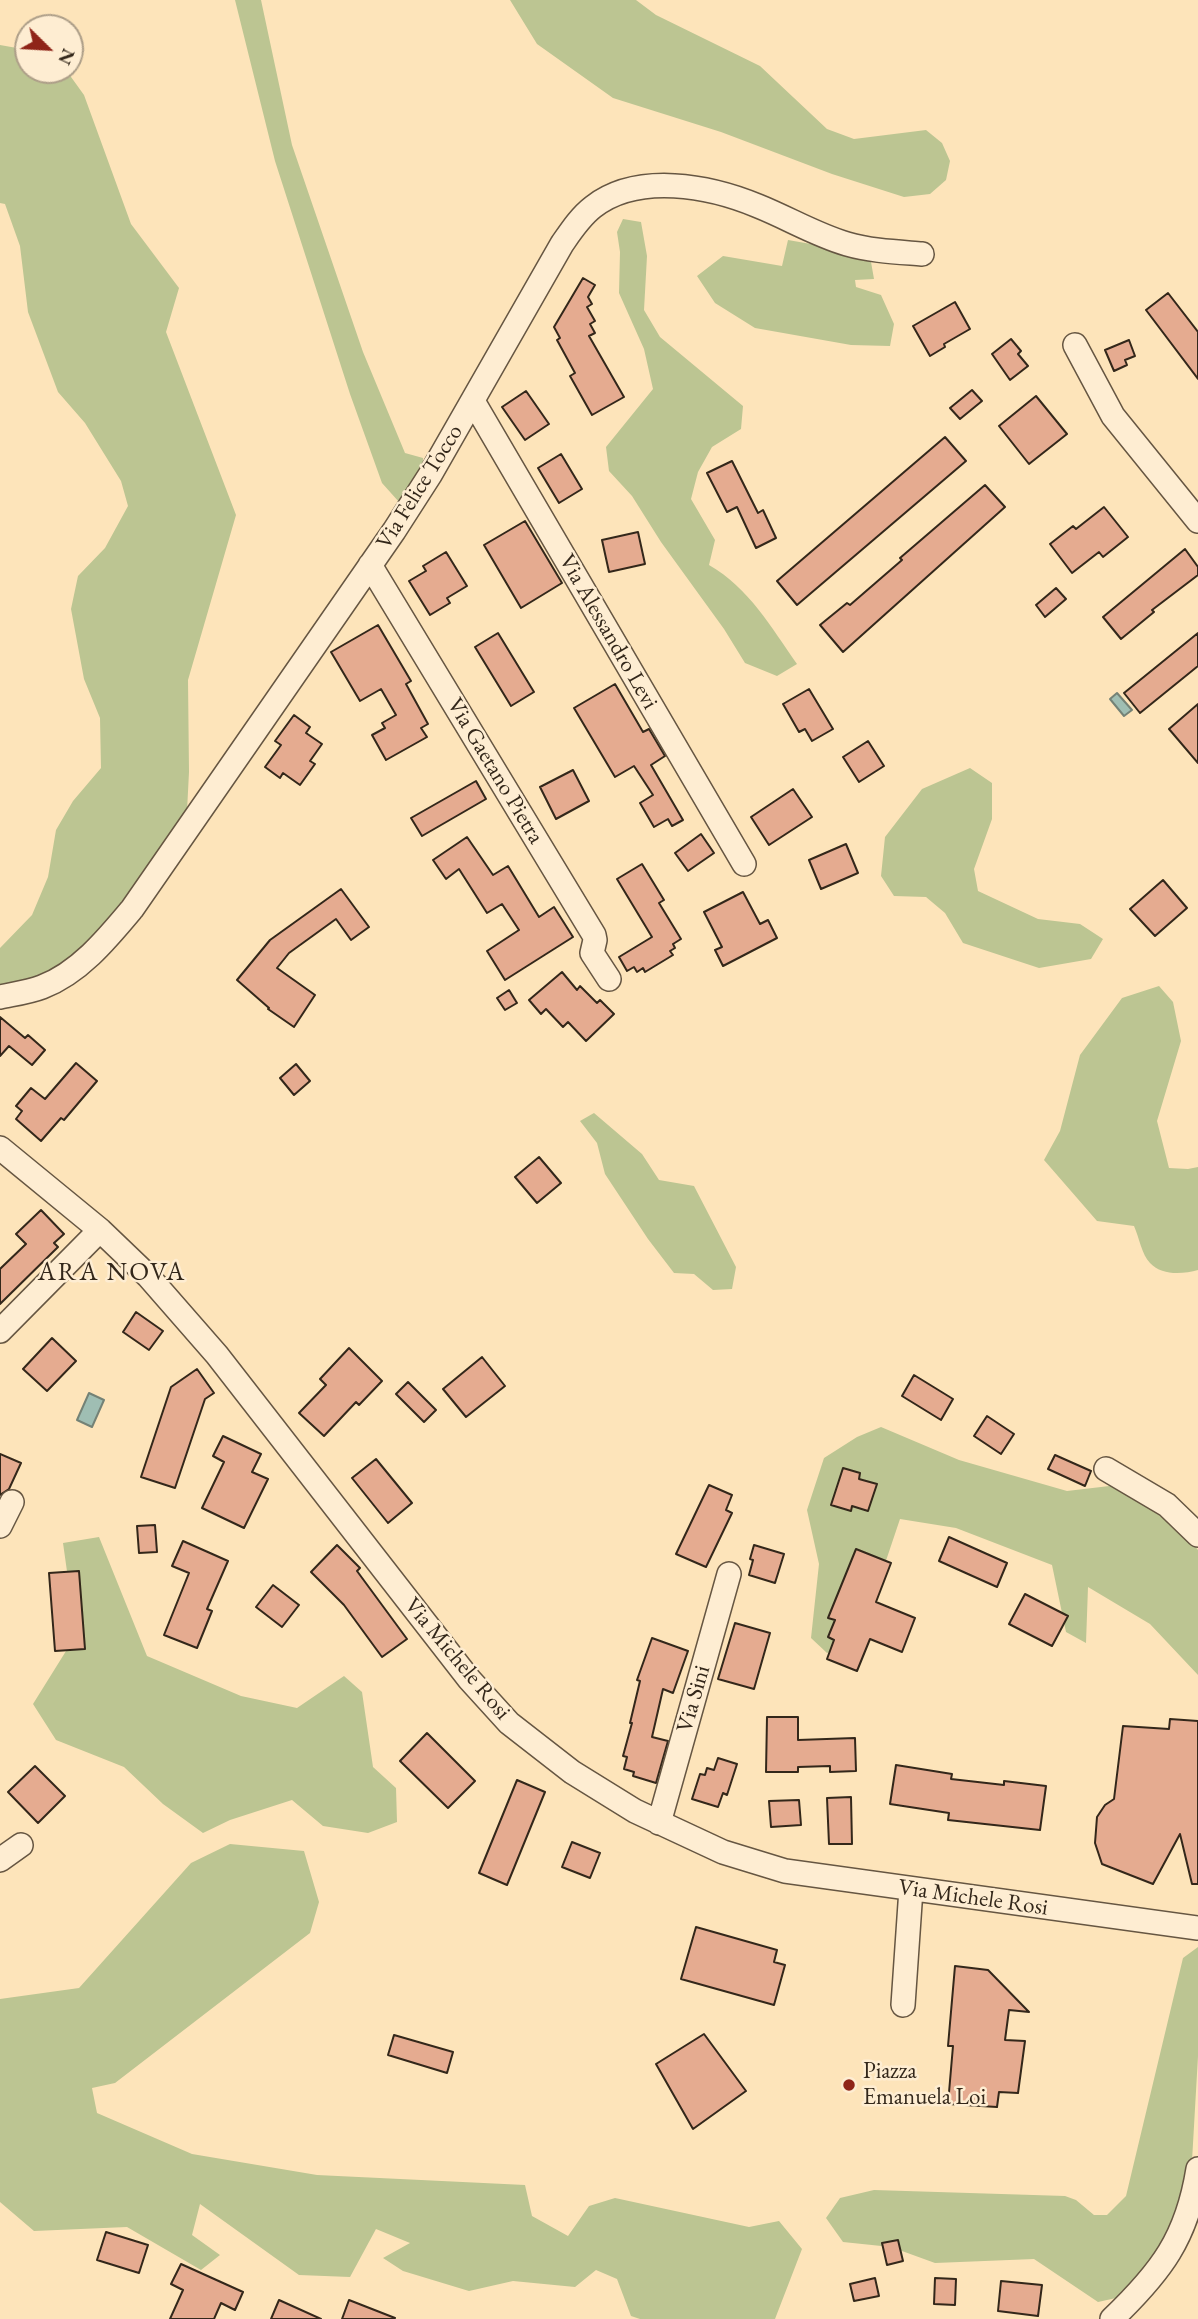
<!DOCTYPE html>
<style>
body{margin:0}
#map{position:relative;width:1198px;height:2319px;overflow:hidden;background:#fde4ba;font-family:"EB Garamond",serif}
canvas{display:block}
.north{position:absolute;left:14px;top:14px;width:70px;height:70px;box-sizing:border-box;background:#feedd2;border:2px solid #ad9e88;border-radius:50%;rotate:114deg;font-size:19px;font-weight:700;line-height:28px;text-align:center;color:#33271a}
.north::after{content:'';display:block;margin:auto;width:24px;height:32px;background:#8f2418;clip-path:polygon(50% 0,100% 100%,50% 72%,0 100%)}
</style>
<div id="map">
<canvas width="1198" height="2319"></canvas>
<div class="north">N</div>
</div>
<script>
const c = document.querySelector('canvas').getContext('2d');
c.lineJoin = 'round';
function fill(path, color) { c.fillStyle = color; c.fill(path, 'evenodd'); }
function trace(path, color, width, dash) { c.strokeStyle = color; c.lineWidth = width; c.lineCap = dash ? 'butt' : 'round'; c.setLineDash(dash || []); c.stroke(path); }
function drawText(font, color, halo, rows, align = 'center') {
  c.font = font + ' "EB Garamond",serif'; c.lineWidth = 5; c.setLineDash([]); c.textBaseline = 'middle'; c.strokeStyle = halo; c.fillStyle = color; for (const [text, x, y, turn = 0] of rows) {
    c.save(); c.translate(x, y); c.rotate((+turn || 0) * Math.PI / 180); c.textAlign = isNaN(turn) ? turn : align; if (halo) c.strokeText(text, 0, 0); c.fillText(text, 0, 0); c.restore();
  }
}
fill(new Path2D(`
 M235 0H261L292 145 363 352 405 453 423 458V480L399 502 382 483 350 394 275 161Z
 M510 0H636L656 15 760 66 827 129 854 139 926 130 942 143 950 161 946 180 930 194 904 197 832 174 721 132 613 98 537 44Z
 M0 45 28 50V70H66L84 95 131 224 179 288 166 332 236 515 188 680 189 772 187 811 182 828 73 966 0 994V948L32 915 48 877 56 830 73 801 101 768 100 718 84 679 71 609 78 576 105 548 128 506 121 481 85 423 58 392 28 312 20 246 5 204 0 203Z
 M623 219 641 222 647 256 644 310 660 337 743 406 741 429 712 447 698 472 691 499 715 540 709 565C749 588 771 627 797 664L777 676 745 663 724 629 661 542 632 496 609 471 606 447 653 389 644 349 619 293 620 252 617 232Z
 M788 240 851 251 871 262 874 279 855 280 856 287 881 295 894 324 890 346 851 345 755 328 715 303 697 276 723 256 782 266Z
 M970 768 992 783V819L974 869 978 891 1038 919 1080 924 1103 939 1091 959 1039 968 963 943 945 913 926 897 894 896 881 876 885 837 922 789Z
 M1159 986 1173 1002 1181 1041 1157 1121 1169 1168 1188 1169 1198 1167V1270C1183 1274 1162 1276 1150 1263 1142 1255 1139 1237 1134 1226L1097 1221 1044 1160 1060 1131 1080 1055 1122 998Z
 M594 1113 642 1154 659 1180 694 1186 736 1267 732 1289 713 1290 694 1274 674 1273 648 1239 605 1174 597 1143 580 1121Z
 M881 1427 959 1460 1067 1491 1118 1485 1162 1506 1198 1550V1675L1150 1624 1088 1587 1086 1643 1066 1632 1052 1565 956 1528 900 1519 860 1638 827 1653 811 1638 819 1564 807 1510 824 1458 857 1437Z
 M99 1537 147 1656 241 1696 297 1708 344 1676 362 1692 373 1767 396 1788 397 1822 368 1833 323 1826 292 1800 230 1820 203 1833 163 1804 124 1767 56 1740 33 1704 76 1635 63 1543Z
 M230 1844 304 1851 319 1902 310 1933 115 2083 92 2088 97 2113 192 2154 317 2175 525 2185 532 2216 568 2236 589 2206 615 2198 749 2227 779 2221 802 2249 775 2319H640L631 2316 617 2279 596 2270 575 2287 513 2281 469 2291 403 2271 383 2258 410 2243 376 2229 350 2277 299 2275 200 2204 192 2235 220 2255 201 2270 127 2227 34 2231 0 2202V1999L79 1988 191 1863Z
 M1198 1947V2056L1192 2161 1184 2210 1164 2247 1116 2298 1098 2302 1034 2259 935 2263 891 2247 843 2242 826 2218 840 2198 874 2190 1065 2196 1076 2200 1094 2215H1107L1126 2196 1183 1958Z`), '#bcc592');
const water = new Path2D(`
 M1117 693 1132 710 1124 716 1110 699Z
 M89 1393 104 1400 92 1427 77 1420Z`);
fill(water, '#9fbeb3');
trace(water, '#748276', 2);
const building = new Path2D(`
 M583 278 595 285 588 297 592 304 587 307 595 321 590 324 595 333 589 336 624 397 592 415 570 376 575 373 557 340 560 338 554 327Z
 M1168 293 1198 332V379L1146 310Z
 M955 302 970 329 944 344 945 347 930 356 913 326Z
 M1011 339 1021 351 1018 354 1028 366 1010 380 992 354Z
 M1129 340 1135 356 1125 360 1127 365 1114 371 1105 350Z
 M972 390 982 401 960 419 950 408Z
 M526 391 549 424 525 440 502 407Z
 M1036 396 1067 434 1029 464 999 426Z
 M945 437 966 461 797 605 777 581Z
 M561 454 582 489 559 503 538 468Z
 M732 461 758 513 763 510 776 538 756 548 737 507 727 512 707 473Z
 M985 485 1005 507 843 652 820 625 847 603 850 605 902 560 900 558Z
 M1104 507 1128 537 1103 557 1099 552 1072 573 1050 544 1073 526 1076 529Z
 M525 521 562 583 521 608 484 545Z
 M638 532 645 564 609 572 602 540Z
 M1185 549 1198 567V575L1152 610 1154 612 1121 639 1103 617Z
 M446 552 467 586 447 598 450 603 430 615 409 581 426 571 423 566Z
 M1056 588 1066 599 1045 617 1036 605Z
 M378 625 411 681 406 684 428 724 421 728 427 737 386 760 372 735 385 728 382 723 396 715 381 689 360 701 331 652Z
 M498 633 534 692 511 706 475 647Z
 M1198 633V666L1140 713 1124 693Z
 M615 684 643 732 649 729 665 756 651 765 683 820 672 826 668 819 654 827 640 803 653 795 634 766 615 777 574 708Z
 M809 689 833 729 812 741 805 729 799 732 783 704Z
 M1198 704V763L1169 729Z
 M294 715 310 727 306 733 322 744 310 761 315 764 300 785 283 773 280 778 265 767 281 745 275 741Z
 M868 741 884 766 859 782 843 757Z
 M573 770 589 801 556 819 540 787Z
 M476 781 486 799 422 836 411 818Z
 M793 789 812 817 769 845 751 817Z
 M701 834 714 853 688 871 675 853Z
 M467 837 493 875 508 866 539 917 554 907 573 937 505 980 487 951 519 930 502 904 487 913 459 869 446 879 433 860Z
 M846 844 858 873 821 889 809 860Z
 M642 864 664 900 659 903 681 939 673 944 675 948 670 951 673 955 645 972 643 968 637 972 634 967 627 971 619 957 652 937 617 879Z
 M1163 880 1187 908 1155 936 1130 909Z
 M341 889 369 927 351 940 336 919 289 953 277 968 315 995 294 1027 268 1009 269 1008 237 980 270 940Z
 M743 892 760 924 768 920 777 938 723 966 715 950 722 947 704 912Z
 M562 972 577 990 580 986 597 1003 600 1000 614 1014 586 1041 568 1022 563 1027 546 1009 541 1014 529 1000Z
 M509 990 517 1003 505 1010 497 998Z
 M0 1017 25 1038 28 1035 45 1050 32 1065 9 1046 0 1056Z
 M76 1063 97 1081 64 1120 61 1118 41 1141 16 1119 22 1111 16 1106 31 1088 45 1099Z
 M296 1064 310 1081 294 1095 280 1078Z
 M539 1157 561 1183 537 1203 515 1177Z
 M41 1210 64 1234 54 1243 58 1247 0 1304V1269L26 1244 16 1234Z
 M136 1312 163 1331 149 1350 123 1332Z
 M52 1338 76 1361 47 1391 23 1369Z
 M349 1348 382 1381 359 1405 356 1402 324 1436 299 1413 326 1385 320 1379Z
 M482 1357 505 1386 466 1417 443 1389Z
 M197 1369 214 1393 205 1399 175 1488 141 1477 171 1387Z
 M914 1375 953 1399 941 1420 902 1396Z
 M408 1382 436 1410 424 1422 396 1394Z
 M987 1416 1014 1434 1001 1454 974 1436Z
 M223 1436 261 1454 252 1472 268 1479 244 1528 202 1508 224 1462 213 1456Z
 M0 1454 21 1463 9 1489 0 1495Z
 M1055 1455 1091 1471 1085 1486 1048 1469Z
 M376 1459 412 1503 388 1523 352 1478Z
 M843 1468 860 1473 859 1479 877 1484 868 1511 852 1506 851 1511 831 1505Z
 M709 1485 732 1495 726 1510 732 1513 706 1567 676 1554Z
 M155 1525 157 1552 139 1553 137 1526Z
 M949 1537 1007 1563 997 1587 939 1561Z
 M183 1541 228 1561 207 1609 212 1611 197 1648 164 1635 189 1573 172 1566Z
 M337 1545 360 1568 357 1571 407 1639 382 1657 344 1605 311 1572Z
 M754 1545 784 1554 775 1583 749 1575 753 1560 750 1559Z
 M856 1549 891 1563 876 1602 915 1618 902 1652 870 1639 857 1671 827 1659 834 1640 828 1637 835 1620 828 1618Z
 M79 1571 85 1649 55 1651 49 1573Z
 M273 1585 299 1605 282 1627 256 1607Z
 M1025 1594 1068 1616 1052 1646 1009 1624Z
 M735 1623 770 1633 754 1689 718 1679Z
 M652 1638 688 1651 673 1693 663 1689 652 1737 668 1741 656 1783 633 1776 634 1772 624 1769 627 1757 623 1756 632 1723H630L640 1681 637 1680Z
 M767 1717H798V1740L855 1738 856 1771 830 1772V1766L798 1767V1772H766Z
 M1170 1719 1198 1721V1884H1192L1180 1834 1153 1884 1102 1864 1095 1843 1097 1817 1105 1805 1114 1799 1123 1726 1169 1729Z
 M427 1733 475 1781 448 1808 400 1761Z
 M718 1758 737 1764 727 1795 723 1793 718 1807 692 1799 700 1774 705 1775 707 1768 714 1770Z
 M896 1765 952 1774 951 1779 1004 1785V1781L1046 1786 1040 1830 948 1820 949 1813 890 1804Z
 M35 1766 65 1796 38 1823 8 1792Z
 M517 1780 545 1792 507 1885 479 1873Z
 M851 1797 852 1844H829L827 1798Z
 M799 1800 801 1825 771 1827 769 1801Z
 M572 1842 600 1853 590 1878 562 1867Z
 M696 1927 777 1950 774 1962 785 1965 774 2005 681 1979Z
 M955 1966 988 1970 1029 2012 1009 2010 1005 2040 1025 2041 1018 2093 999 2092 997 2107 948 2104 953 2046H948Z
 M704 2034 746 2091 693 2129 656 2064Z
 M394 2035 453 2052 447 2073 388 2055Z
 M106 2232 148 2245 139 2273 97 2260Z
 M898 2240 903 2261 887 2265 882 2243Z
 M181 2264 243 2292 235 2310 221 2303 214 2319H170L183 2290 171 2284Z
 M875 2278 879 2296 854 2301 850 2284Z
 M935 2278 956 2279 955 2305 934 2304Z
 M1001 2281 1042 2285 1038 2316 998 2311Z
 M279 2300 321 2319H271Z
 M349 2300 395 2318 394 2319H342Z`);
fill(building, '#e5ab90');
trace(building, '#33271a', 2);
const minor = new Path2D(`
 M1075 345 1113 416 1198 521
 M473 401 744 864
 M370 565 594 935 595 940 592 953 609 979
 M0 997C14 994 29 992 42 987 79 973 107 939 132 909L394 531 430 475 562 244C571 231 580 217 593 207 638 172 710 186 758 206 788 218 816 235 847 244 871 251 897 252 922 254
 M0 1148 100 1230 148 1276 217 1355 469 1679 509 1723 572 1772 635 1811 723 1852 785 1871 1198 1928
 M0 1331 100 1230
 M1106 1469 1167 1505 1198 1535
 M0 1526 12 1502
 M659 1823 729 1574
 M0 1860 21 1845
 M903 2005 911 1889
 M1112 2319C1161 2272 1187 2238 1198 2169`);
trace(minor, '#665642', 26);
trace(minor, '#feedd2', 23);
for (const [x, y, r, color] of [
 [849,2085,7,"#8f2418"]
]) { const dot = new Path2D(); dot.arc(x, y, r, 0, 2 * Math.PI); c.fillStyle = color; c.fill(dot); trace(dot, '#feedd2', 2.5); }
drawText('23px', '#33271a', '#feedd2', [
 ["Via Felice Tocco",420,487,-58],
 ["Via Alessandro Levi",608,632,60],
 ["Via Gaetano Pietra",495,771,59],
 ["Via Michele Rosi",457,1659,50],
 ["Via Sini",694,1699,-74],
 ["Via Michele Rosi",973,1898,8]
]);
drawText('23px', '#33271a', '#feedd2', [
 ["Piazza",863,2072],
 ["Emanuela Loi",863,2098]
], 'left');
c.letterSpacing = '2px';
drawText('26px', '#33271a', '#feedd2', [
 ["ARA NOVA",112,1273]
]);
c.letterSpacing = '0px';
</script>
